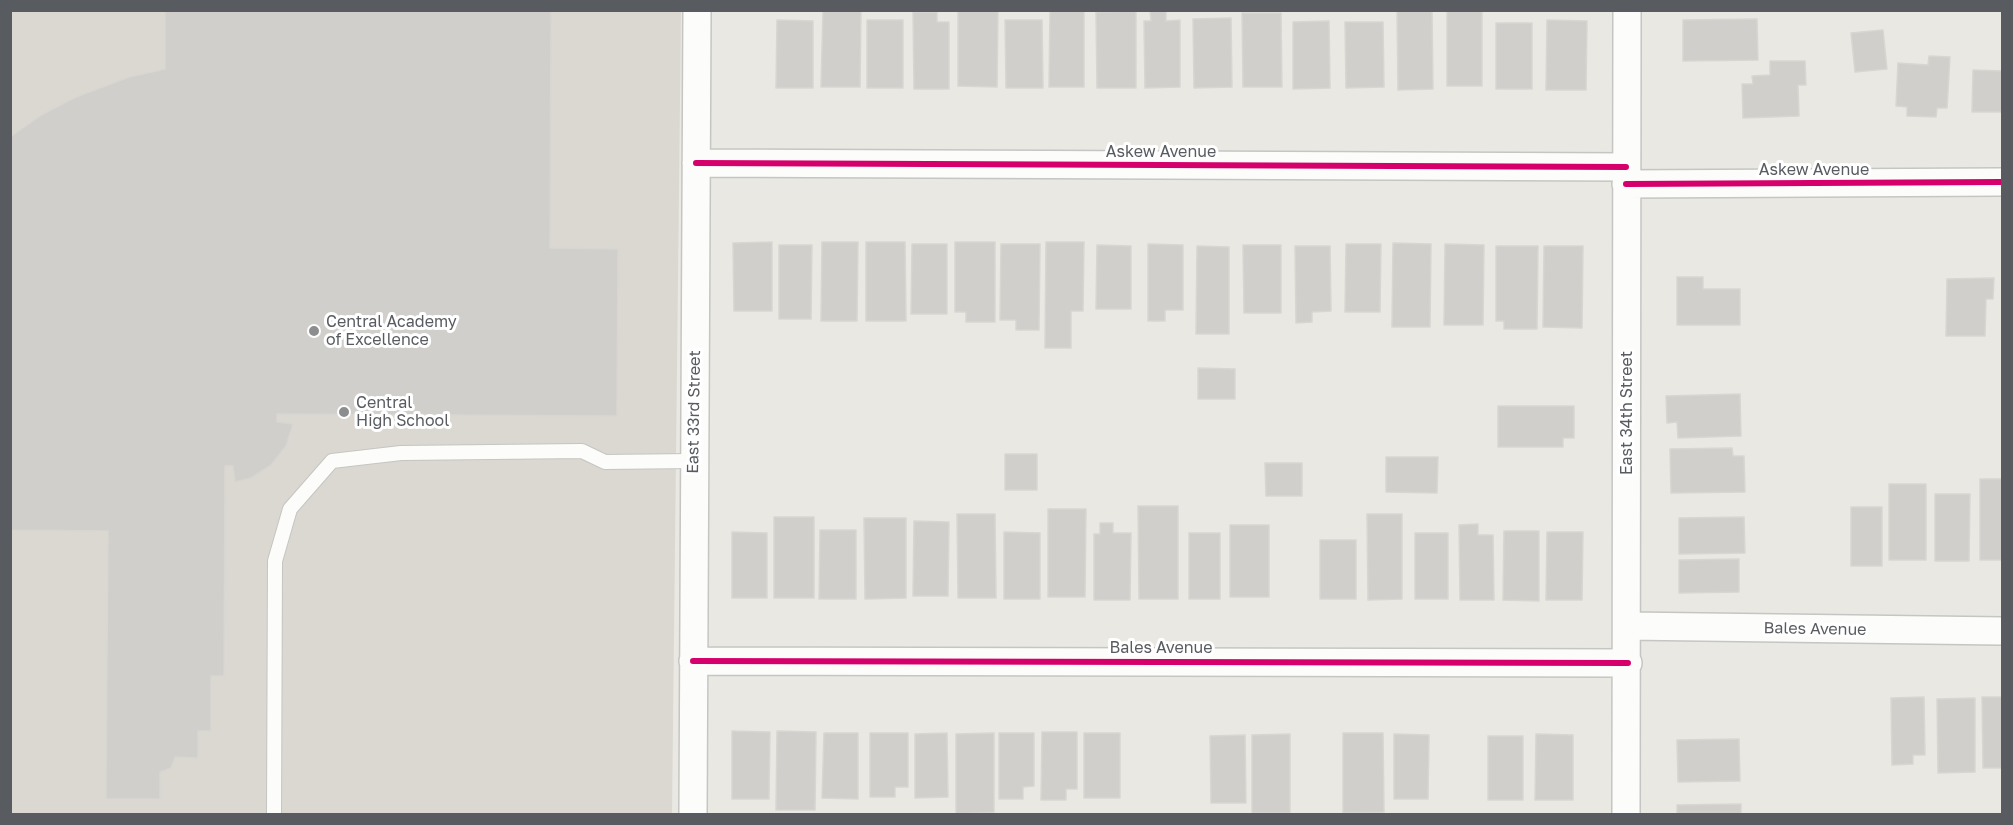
<!DOCTYPE html>
<style>
body{margin:0}
#map{position:relative;width:2013px;height:825px;overflow:hidden;background:#e9e8e2;font-family:"Golos Text",sans-serif}
canvas{display:block}
.frame{position:absolute;inset:0;border:12px solid #585c61;pointer-events:none}
</style>
<div id="map">
<canvas width="2013" height="825"></canvas>
<div class="frame"></div>
</div>
<script>
const c = document.querySelector('canvas').getContext('2d');
c.lineJoin = 'round';
function fill(path, color) { c.fillStyle = color; c.fill(path, 'evenodd'); }
function trace(path, color, width, dash) { c.strokeStyle = color; c.lineWidth = width; c.lineCap = dash ? 'butt' : 'round'; c.setLineDash(dash || []); c.stroke(path); }
function drawText(font, color, halo, rows, align = 'center') {
  c.font = font + ' "Golos Text",sans-serif'; c.lineWidth = 6; c.setLineDash([]); c.textBaseline = 'middle'; c.strokeStyle = halo; c.fillStyle = color; for (const [text, x, y, turn = 0] of rows) {
    c.save(); c.translate(x, y); c.rotate((+turn || 0) * Math.PI / 180); c.textAlign = isNaN(turn) ? turn : align; if (halo) c.strokeText(text, 0, 0); c.fillText(text, 0, 0); c.restore();
  }
}
fill(new Path2D(`
 M10 11H681L672 814H11Z`), '#dbd8d1');
const building = new Path2D(`
 M551 10 550 248 618 249 617 416 277 414V422L293 424 286 446 271 465 251 478 235 482 233 466H225L224 676H211V731H198V758L175 757 171 768 160 772V799H106L108 531 10 530V137L43 114 76 97 129 77 165 69V11Z
 M823 10H861L860 87H821Z
 M958 10H998L997 87 958 86Z
 M1050 10H1084V87H1049Z
 M1150 10H1166V21L1180 20V87L1145 88 1144 21H1151Z
 M1397 10H1432L1433 89 1398 90Z
 M1447 10H1482V86H1447Z
 M1136 11V88H1097L1096 12Z
 M913 12H937V22H949V89H914Z
 M1242 13H1281L1282 87H1243Z
 M1231 18 1232 87 1194 88 1193 19Z
 M1757 19 1758 60 1683 61V20Z
 M777 20 813 21V88H776Z
 M867 20H903V88H867Z
 M1005 20H1042L1043 88H1006Z
 M1547 20 1587 21 1586 90H1546Z
 M1329 21 1330 88 1293 89V22Z
 M1345 22H1383L1384 87 1346 88Z
 M1496 23H1532V89H1496Z
 M1883 30 1887 69 1855 72 1851 33Z
 M1929 56 1950 57 1947 108H1937L1936 117 1907 116V107L1896 106 1898 63 1928 65Z
 M1770 61H1805L1806 85H1798L1799 116 1743 118 1742 84H1753L1752 76 1770 75Z
 M1973 70 2002 71V112H1972Z
 M772 242V311H734L733 243Z
 M822 242H858L857 321H821Z
 M866 242H905L906 321H866Z
 M955 242H995V322H966V312H955Z
 M1046 242H1084L1083 311H1071V348H1045Z
 M1393 243 1431 244 1430 327H1392Z
 M912 244H947V314H911Z
 M1001 244H1040L1039 330H1016V320H1000Z
 M1148 244 1183 245V310H1165V321H1148Z
 M1346 244H1381L1380 312H1345Z
 M1445 244 1484 245 1483 325H1444Z
 M779 245H812L811 319H779Z
 M1097 245 1131 246V309H1096Z
 M1243 245H1281V313H1244Z
 M1197 246 1229 247V334H1196Z
 M1295 246H1330L1331 311 1312 312V322L1296 323Z
 M1496 246H1538L1537 329H1504V321H1496Z
 M1544 246H1583L1582 328 1543 327Z
 M1677 277H1703V289H1740V325H1677Z
 M1994 278 1993 299H1986L1985 336H1946L1947 279Z
 M1198 368 1235 369V399H1198Z
 M1740 394 1741 436 1678 438 1677 422 1667 423 1666 396Z
 M1498 406H1574V438H1563V447H1498Z
 M1732 448 1733 456H1744L1745 492 1671 493 1670 449Z
 M1005 454H1037V490H1005Z
 M1386 457H1438L1437 493 1386 492Z
 M1265 463H1302V496H1266Z
 M1980 479H2002V560H1980Z
 M1889 484H1926V560H1889Z
 M1935 494H1970L1969 561H1935Z
 M1138 506H1178V599H1139Z
 M1851 507H1882V566H1851Z
 M1048 509H1086L1085 597H1048Z
 M957 514H995L996 598H958Z
 M1367 514H1402V599L1368 600Z
 M774 517H814V598H774Z
 M1744 517 1745 553 1679 554V518Z
 M864 518H906V598L865 599Z
 M914 521 949 522 948 596H913Z
 M1100 523H1113V533H1131L1130 600H1094V534H1100Z
 M1478 524V535H1493L1494 600H1460L1459 525Z
 M1230 525H1269V597H1230Z
 M820 530H856V599H819Z
 M1504 531H1539V601L1503 600Z
 M732 532 767 533V598H732Z
 M1004 532 1040 533V599H1004Z
 M1547 532H1583L1582 600H1546Z
 M1189 533H1220V599H1189Z
 M1415 533H1448V599H1415Z
 M1320 540H1356V599H1320Z
 M1739 559V592L1679 593V560Z
 M1924 697 1925 755H1913V764L1892 765 1891 698Z
 M1982 697H2002V768H1983Z
 M1975 698V772L1938 773 1937 699Z
 M732 731 770 732 769 799H732Z
 M777 731 816 732 815 810H776Z
 M1042 732H1077V789H1066V800H1041Z
 M824 733H858V799L822 798Z
 M870 733H908V787H895V797H870Z
 M947 733 948 797 915 798V734Z
 M994 733V812L956 814V734Z
 M999 733H1034V786L1023 787V799H999Z
 M1084 733H1120V798H1084Z
 M1343 733H1383L1384 812 1343 813Z
 M1290 734V813H1252V735Z
 M1394 734 1429 735 1428 799H1394Z
 M1536 734 1573 735V800H1535Z
 M1245 735 1246 803H1211L1210 736Z
 M1488 736H1523V800H1488Z
 M1739 739 1740 781 1678 782 1677 740Z
 M1741 804V814H1677V805Z`);
fill(building, '#d0cfcc');
trace(building, '#d8d6d1', 1.5);
const service = new Path2D(`
 M274 814 275 561 290 509 332 461 401 453 582 451 605 462 693 461`);
const minor = new Path2D(`
 M696 163 1626 167
 M1626 184 2002 182
 M1628 626 2002 631
 M693 661 1628 663
 M693 814 697 10
 M1626 814 1627 10`);
trace(service, '#c5c5c3', 16);
trace(minor, '#c5c5c3', 30);
trace(service, '#fcfcfb', 14);
trace(minor, '#fcfcfb', 27);
trace(new Path2D(`
 M696 163 1626 167
 M1626 184 2002 182
 M693 661 1628 663`), '#d6006c', 6);
for (const [x, y, r, color] of [
 [314,331,6,"#8b8d8e"],
 [344,412,6,"#8b8d8e"]
]) { const dot = new Path2D(); dot.arc(x, y, r, 0, 2 * Math.PI); c.fillStyle = color; c.fill(dot); trace(dot, '#fff', 2); }
drawText('16px', '#585c61', '#fff', [
 ["Askew Avenue",1161,152],
 ["Askew Avenue",1814,170],
 ["East 33rd Street",694,412,-89],
 ["East 34th Street",1627,413,-90],
 ["Bales Avenue",1815,629,1],
 ["Bales Avenue",1161,648]
]);
drawText('16px', '#585c61', '#fff', [
 ["Central Academy",326,322],
 ["of Excellence",326,340],
 ["Central",356,403],
 ["High School",356,421]
], 'left');
</script>
